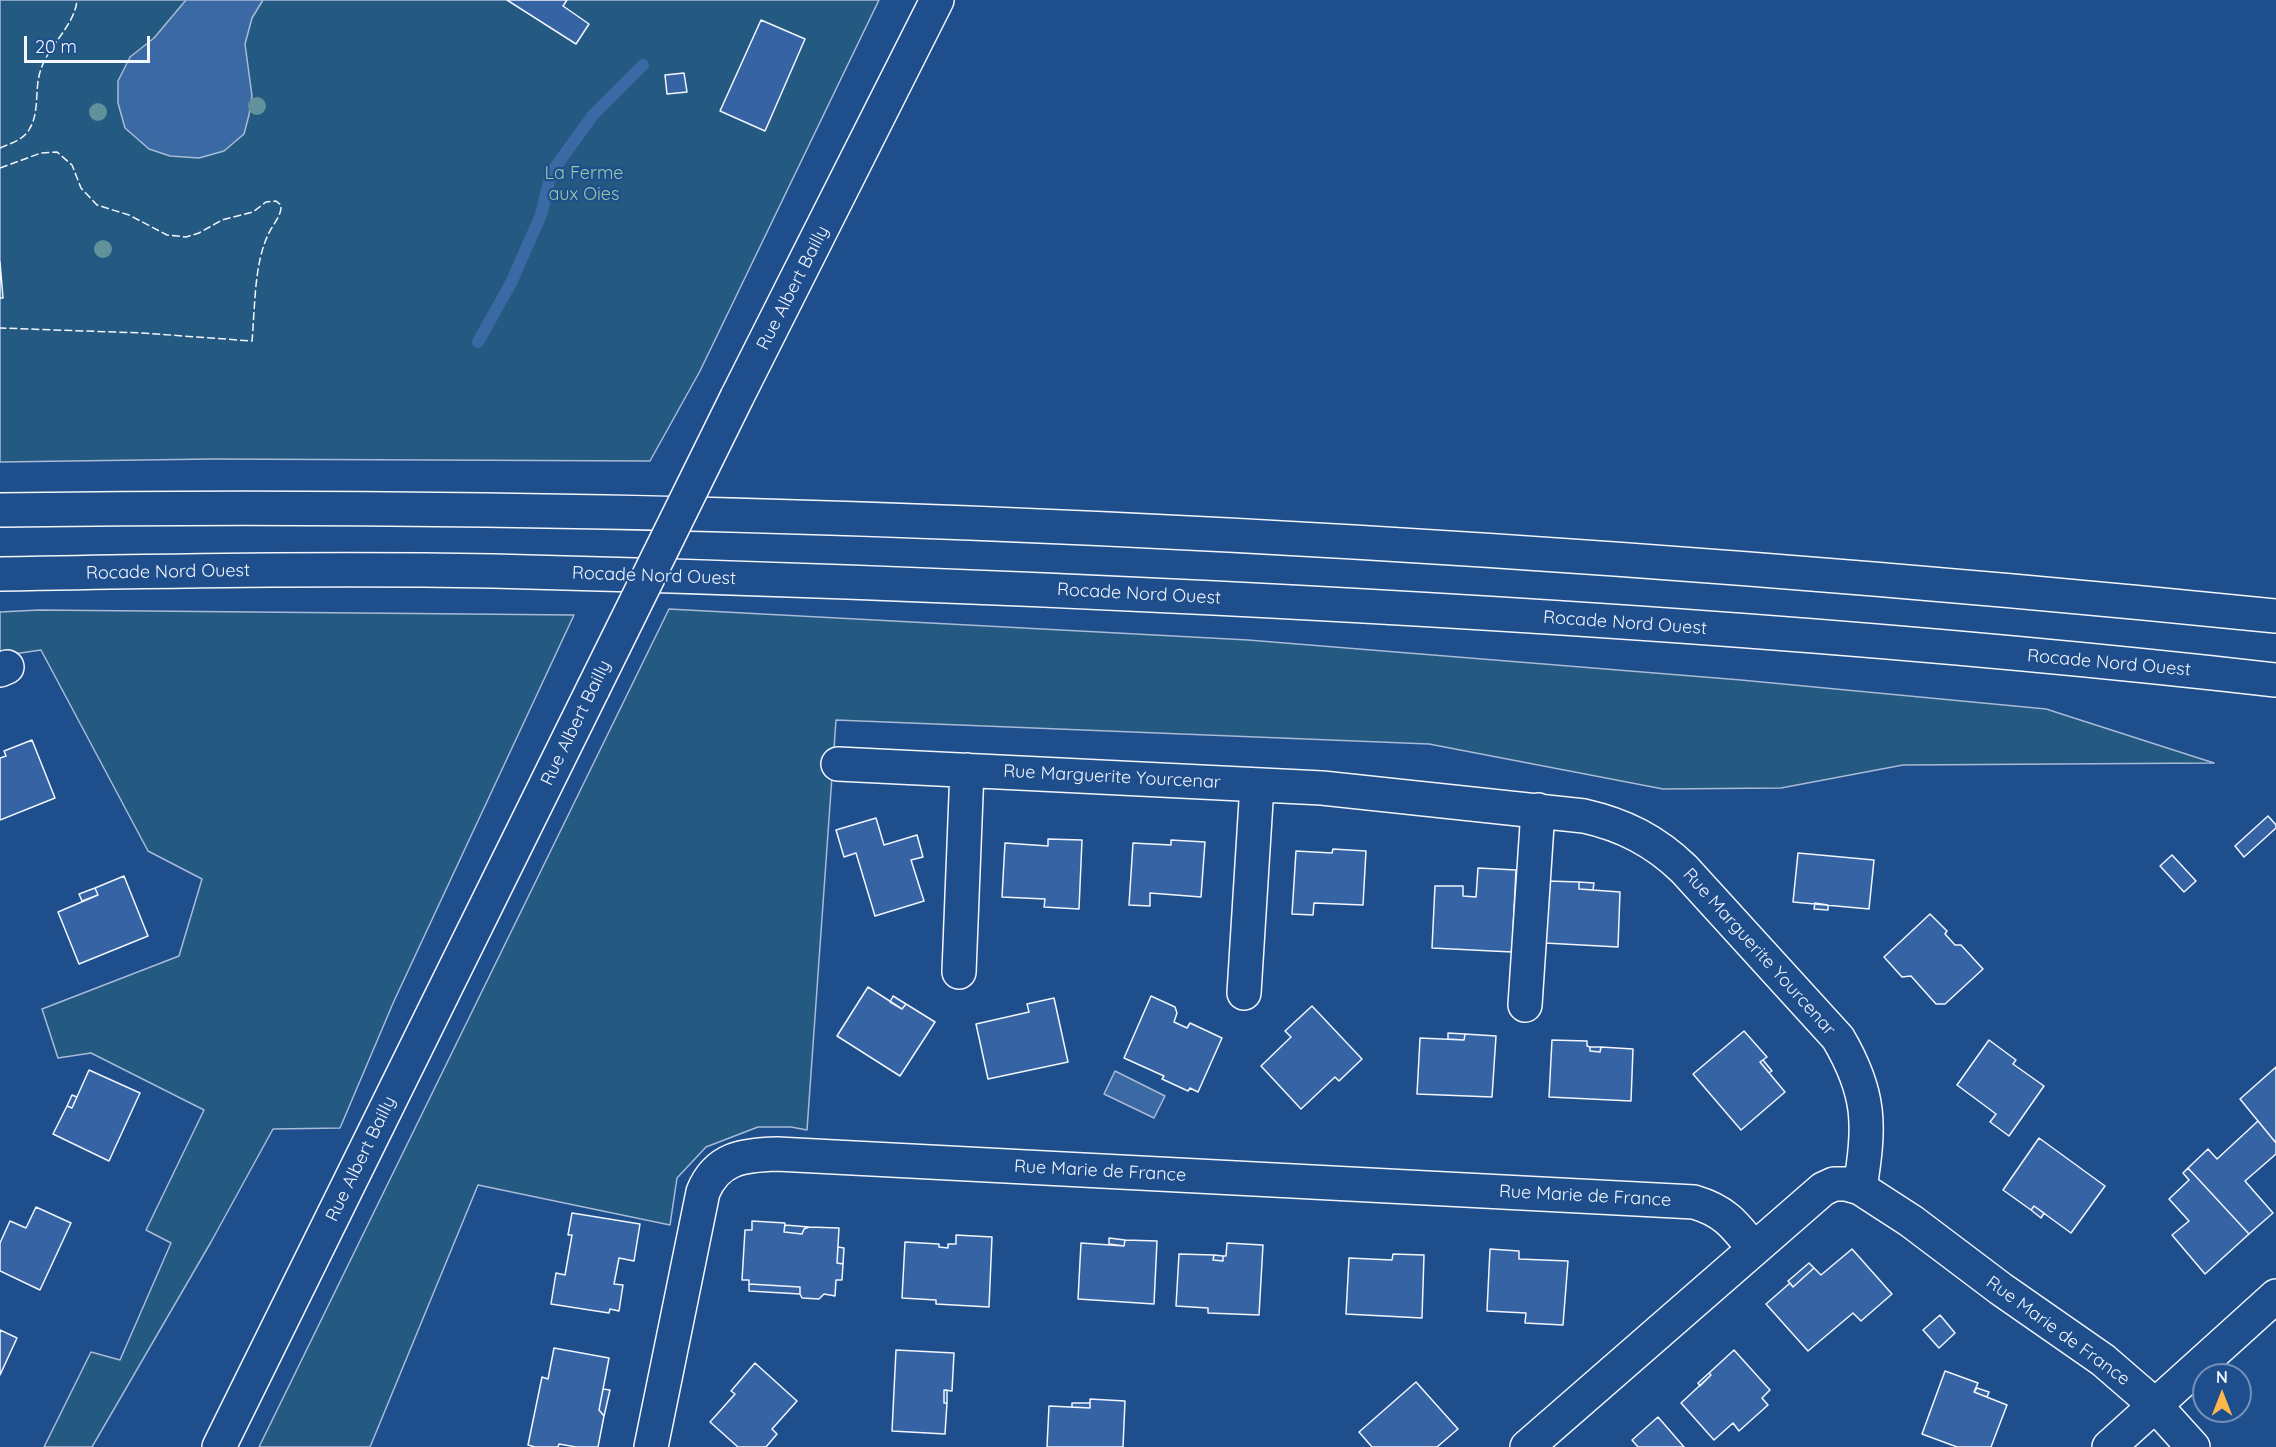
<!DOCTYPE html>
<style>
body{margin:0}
#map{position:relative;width:2276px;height:1447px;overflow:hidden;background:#1f4e8c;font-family:Quicksand,sans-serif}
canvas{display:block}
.north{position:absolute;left:2192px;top:1363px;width:60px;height:60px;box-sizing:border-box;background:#1f4e8c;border:2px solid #7391ba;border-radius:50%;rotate:0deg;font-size:16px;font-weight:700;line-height:24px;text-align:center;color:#f2f6ff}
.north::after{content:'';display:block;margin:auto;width:21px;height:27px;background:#ffb74d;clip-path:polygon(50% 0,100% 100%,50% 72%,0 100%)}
.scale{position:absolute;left:24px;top:36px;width:126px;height:27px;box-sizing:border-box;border:3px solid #f2f6ff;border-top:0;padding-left:8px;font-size:18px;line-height:21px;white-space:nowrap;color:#f2f6ff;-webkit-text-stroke:4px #1f4e8c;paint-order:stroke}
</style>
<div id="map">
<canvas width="2276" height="1447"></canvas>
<div class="north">N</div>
<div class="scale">20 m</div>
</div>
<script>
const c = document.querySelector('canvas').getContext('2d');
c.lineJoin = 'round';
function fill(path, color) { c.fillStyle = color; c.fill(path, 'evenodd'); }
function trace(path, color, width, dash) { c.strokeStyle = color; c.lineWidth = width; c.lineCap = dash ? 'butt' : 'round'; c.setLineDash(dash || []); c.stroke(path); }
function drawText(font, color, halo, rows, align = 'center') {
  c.font = font + ' Quicksand,sans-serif'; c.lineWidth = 4.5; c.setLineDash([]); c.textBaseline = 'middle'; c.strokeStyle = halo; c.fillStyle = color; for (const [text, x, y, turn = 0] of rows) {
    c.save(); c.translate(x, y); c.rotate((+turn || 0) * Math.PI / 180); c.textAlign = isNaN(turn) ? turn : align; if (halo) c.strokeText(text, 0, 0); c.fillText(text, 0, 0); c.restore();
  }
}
const green = new Path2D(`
 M0 0H879L700 371 650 461 212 459 0 462Z
 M669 609 1248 640 1741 680 2046 709 2214 763 1903 765 1781 788 1663 789 1429 744 836 720 807 1130 791 1127H758L706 1147 677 1178 670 1225 478 1185 370 1447H259Z
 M39 610 574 615 394 1001 340 1128 273 1129 211 1242 92 1447H44L91 1352 120 1360 171 1243 146 1230 204 1110 91 1053 58 1058 42 1009 179 956 202 879 148 851 41 650 0 656V612Z`);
fill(green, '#245a82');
trace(green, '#a8bbd7', 1.5);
const water = new Path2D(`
 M186 0H263L252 18 245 44 252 96 249 115 244 134 224 151 199 158 170 156 149 149 125 128 118 103V81L130 57 154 38Z
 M1115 1071 1165 1096 1154 1118 1104 1094Z`);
fill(water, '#3b69a3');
trace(water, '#a8bbd7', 1.5);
trace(new Path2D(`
 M478 342 511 283 541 215 551 173 593 115 643 65`), '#3b69a3', 12);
const building = new Path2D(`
 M507 0H567L563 6 589 24 576 44Z
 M761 20 805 39 765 131 720 111Z
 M684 73 687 92 667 94 665 75Z
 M0 262 3 298H0Z
 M32 740 55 798 0 820V758L6 756 4 751Z
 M2268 816 2276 825V828L2244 857 2235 846Z
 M876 818 884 845 917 835 923 857 911 860 924 901 875 916 856 853 844 857 836 830Z
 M1048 839 1082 840 1079 909 1044 907 1045 899 1002 897 1005 843 1048 846Z
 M1171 840 1205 842 1201 897 1150 893V906L1129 905 1133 843 1171 845Z
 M1333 849 1366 851 1363 905 1314 903 1313 915 1292 914 1296 851 1332 853Z
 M1798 853 1874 860 1869 909 1793 902Z
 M2172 855 2196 881 2184 892 2160 866Z
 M1478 868 1516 870 1512 952 1432 948 1435 886H1463V896L1476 897Z
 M124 876 148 936 79 964 58 912 98 895 95 888Z
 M1548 881 1579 882V889L1620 892 1618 947 1545 943Z
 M1579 882 1594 883 1593 890 1579 889Z
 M95 888 98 895 82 901 79 894Z
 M1815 903 1828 905V910L1814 909Z
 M1930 914 1947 931 1945 934 1955 945H1961L1983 969 1945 1004H1936L1911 976 1902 977 1884 957Z
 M868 987 902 1009 906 1004 935 1022 900 1076 837 1036Z
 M893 996 906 1004 902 1009 890 1002Z
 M1151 996 1175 1007 1177 1013 1174 1022 1187 1028 1190 1023 1222 1038 1198 1092 1190 1088 1188 1091 1162 1079 1164 1076 1124 1058Z
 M1054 998 1068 1062 988 1079 976 1024 1029 1012 1027 1004Z
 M1312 1006 1362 1059 1339 1081 1335 1077 1301 1109 1261 1066 1291 1037 1285 1031Z
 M1744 1031 1767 1057 1760 1062 1785 1092 1741 1130 1693 1074Z
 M1448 1033 1465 1034 1464 1040 1448 1039Z
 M1465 1034 1496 1036 1492 1097 1417 1094 1420 1038 1464 1040Z
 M1552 1040 1587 1041V1046L1590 1047V1051L1600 1052 1601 1047 1633 1049 1631 1101 1549 1097Z
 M1989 1040 2016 1060 2013 1064 2044 1086 2009 1136 1990 1122 1996 1114 1957 1085Z
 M1590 1047H1601L1600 1052 1590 1051Z
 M1763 1060 1772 1071 1769 1073 1760 1062Z
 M2276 1067V1143L2240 1099Z
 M89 1070 140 1093 109 1161 53 1134 67 1106 72 1108Z
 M72 1095 77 1097 72 1108 67 1106Z
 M2258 1121 2276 1143V1154L2245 1181 2273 1213 2249 1234 2188 1168 2208 1149 2217 1159Z
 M2039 1138 2105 1186 2071 1233 2034 1206 2031 1210 2003 1190Z
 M2188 1168 2249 1234 2205 1274 2172 1235 2189 1221 2169 1199 2189 1180 2183 1173Z
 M2034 1206 2044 1213 2041 1218 2031 1210Z
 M36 1207 71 1223 40 1290 0 1271V1243L10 1221 26 1228Z
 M572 1213 640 1224 634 1261 619 1258 614 1284 623 1285 619 1311 610 1309 609 1313 551 1304 556 1273 565 1275 572 1235H568Z
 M752 1221 785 1223 784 1232 802 1234 804 1229 809 1227 839 1228 837 1263 843 1264 842 1280H836L835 1296 824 1294 819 1299 802 1298 800 1294V1287L749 1284V1280H742L745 1230H752Z
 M785 1225 809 1227 804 1229 802 1234 784 1232Z
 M956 1235 992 1237 989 1307 936 1304V1300L902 1298 905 1242 939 1244V1247L948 1248V1244H956Z
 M1109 1238 1125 1240 1124 1246 1109 1244Z
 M1125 1240 1157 1241 1154 1304 1078 1299 1081 1243 1124 1246Z
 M1227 1243 1263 1245 1259 1315 1208 1313V1308L1176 1306 1179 1254 1214 1255 1213 1260 1223 1261V1256H1226Z
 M838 1247 844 1248 843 1264 837 1263Z
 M1490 1249 1519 1251V1259L1568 1261 1563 1325 1525 1323 1526 1313 1487 1311Z
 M1852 1249 1892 1294 1861 1321 1853 1313 1808 1351 1766 1304 1790 1283 1793 1287 1814 1268 1821 1275Z
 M1393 1254 1424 1255 1422 1318 1346 1314 1349 1258 1392 1260Z
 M1214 1255 1223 1256V1261L1213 1260Z
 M1809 1263 1814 1268 1793 1287 1788 1281Z
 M749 1284 800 1287V1294L749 1291Z
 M1940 1315 1955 1333 1939 1348 1923 1330Z
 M0 1330 17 1338 0 1375Z
 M554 1348 609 1358 599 1410 604 1416 598 1447H576L559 1444 558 1447H535L528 1445 542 1377 548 1379Z
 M896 1350 954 1353 952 1391 944 1390V1403H947L945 1434 892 1431Z
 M1734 1350 1770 1390 1762 1398 1768 1405 1739 1431 1733 1423 1714 1440 1681 1403 1711 1375 1709 1373Z
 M755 1363 797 1401 772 1429 777 1434 766 1447H738L710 1422 735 1394 731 1391Z
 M1945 1371 1978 1383 1974 1392 2007 1405 1991 1447H1957L1922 1434Z
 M1709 1373 1711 1375 1700 1386 1698 1383Z
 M1416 1382 1458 1429 1437 1447H1372L1359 1432Z
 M1977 1388 1989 1392 1987 1397 1974 1392Z
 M603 1389 610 1390 604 1416 599 1410Z
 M944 1390H947V1403H944Z
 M1090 1399 1125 1401 1123 1447H1047L1049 1406 1090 1408Z
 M1072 1403H1090V1408L1072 1407Z
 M1658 1417 1684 1447H1638L1632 1440Z`);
fill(building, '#3563a3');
trace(building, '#f2f6ff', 1.5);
const minor = new Path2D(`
 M0 670 7 667
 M838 764 1322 788 1584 816C1624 825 1655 841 1684 869L1838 1038C1871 1094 1870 1125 1860 1188
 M959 972 967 770
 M1244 993 1257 785
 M1525 1005 1538 810
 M651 1447 703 1192C717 1158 743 1155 777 1154L1694 1202C1725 1211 1735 1225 1754 1249
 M1527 1447 1823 1189 1834 1184H1846L1860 1188 1911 1221 2001 1289 2103 1360 2155 1405 2193 1447
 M2109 1447 2276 1296`);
const secondary = new Path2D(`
 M737 397 937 0
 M219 1447 593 689`);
const trunk = new Path2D(`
 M0 510C760 499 1520 540 2276 616
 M0 574C164 571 329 568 493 571 733 577 974 586 1214 598 1568 616 1923 640 2276 680`);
trace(minor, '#f2f6ff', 36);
trace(secondary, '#f2f6ff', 36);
trace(trunk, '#f2f6ff', 36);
trace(minor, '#1f4e8c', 33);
trace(secondary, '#1f4e8c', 33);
trace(trunk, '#1f4e8c', 33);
const secondaryBridge = new Path2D(`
 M593 689 737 397`);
trace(secondaryBridge, '#f2f6ff', 36, []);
trace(secondaryBridge, '#1f4e8c', 33);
trace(new Path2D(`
 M0 148C11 143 24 140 30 128 40 111 34 88 41 69 49 45 75 25 77 0
 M0 168 41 153 57 152 72 165 81 188 97 205 129 215 167 235 186 237 199 233 222 220 253 212 266 202 276 201 281 205C282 216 272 225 268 235 254 264 255 309 252 341L142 333 0 328`), '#f2f6ff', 1.5, [8, 3]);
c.fillStyle = '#61919a';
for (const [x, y] of [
 [257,106],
 [98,112],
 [103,249]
]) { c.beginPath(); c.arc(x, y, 9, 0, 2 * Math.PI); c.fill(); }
drawText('18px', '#97c8a6', '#1f4e8c', [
 ["La Ferme",584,174],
 ["aux Oies",584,195]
]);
drawText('18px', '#f2f6ff', '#1f4e8c', [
 ["Rue Albert Bailly",793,288,-63],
 ["Rocade Nord Ouest",168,572,-1],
 ["Rocade Nord Ouest",654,576,2],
 ["Rocade Nord Ouest",1139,594,3],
 ["Rocade Nord Ouest",1625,623,4],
 ["Rocade Nord Ouest",2109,663,5],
 ["Rue Albert Bailly",576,723,-64],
 ["Rue Marguerite Yourcenar",1112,777,3],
 ["Rue Marguerite Yourcenar",1759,952,48],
 ["Rue Albert Bailly",361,1159,-64],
 ["Rue Marie de France",1100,1171,3],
 ["Rue Marie de France",1585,1196,3],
 ["Rue Marie de France",2058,1331,36]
]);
</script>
